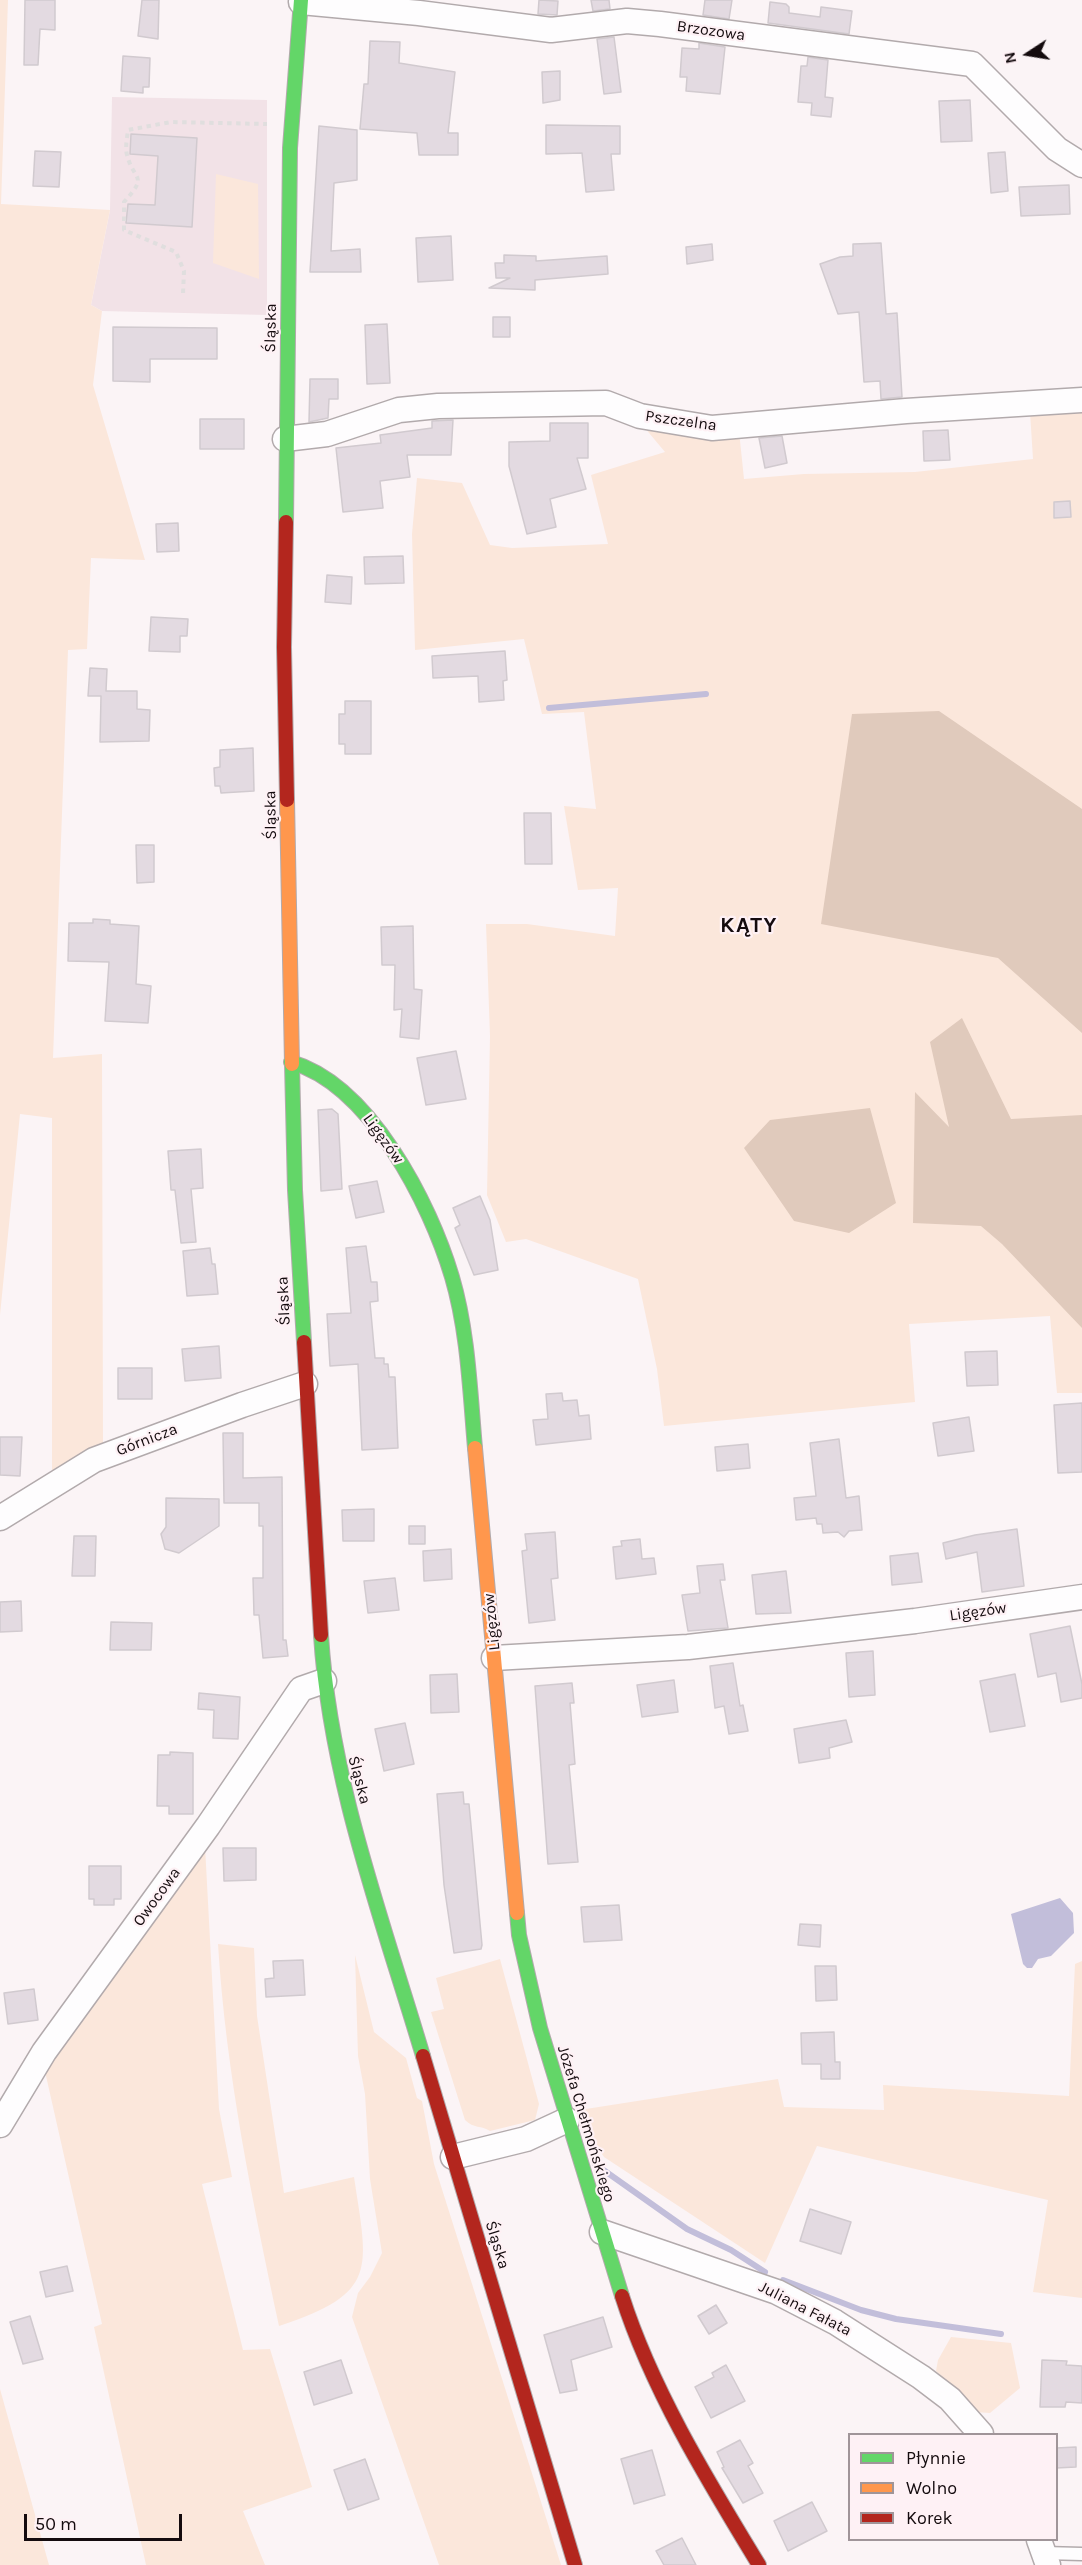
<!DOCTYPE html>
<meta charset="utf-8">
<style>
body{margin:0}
#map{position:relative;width:1082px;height:2565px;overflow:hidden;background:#fbf4f6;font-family:Karla,sans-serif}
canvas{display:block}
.legend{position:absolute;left:848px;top:2433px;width:210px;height:108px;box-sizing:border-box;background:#fef1f5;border:2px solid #a09599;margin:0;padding:8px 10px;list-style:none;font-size:18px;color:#140b0e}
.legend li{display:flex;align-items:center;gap:12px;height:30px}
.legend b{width:30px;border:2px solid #a09599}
.north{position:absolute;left:998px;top:24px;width:60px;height:60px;-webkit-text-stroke:4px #fef1f5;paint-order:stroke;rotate:258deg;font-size:16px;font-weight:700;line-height:24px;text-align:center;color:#140b0e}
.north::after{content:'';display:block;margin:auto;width:21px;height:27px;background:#140b0e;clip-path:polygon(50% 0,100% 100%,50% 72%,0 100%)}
.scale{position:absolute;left:24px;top:2514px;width:158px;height:27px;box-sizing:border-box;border:3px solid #140b0e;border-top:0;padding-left:8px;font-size:18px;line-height:21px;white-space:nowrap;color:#140b0e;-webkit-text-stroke:4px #fef1f5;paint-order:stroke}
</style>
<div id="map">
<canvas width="1082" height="2565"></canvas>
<ul class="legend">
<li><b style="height:8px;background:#63d668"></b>Płynnie</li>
<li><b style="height:8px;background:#ff974d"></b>Wolno</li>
<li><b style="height:8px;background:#b3261e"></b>Korek</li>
</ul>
<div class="north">N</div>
<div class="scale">50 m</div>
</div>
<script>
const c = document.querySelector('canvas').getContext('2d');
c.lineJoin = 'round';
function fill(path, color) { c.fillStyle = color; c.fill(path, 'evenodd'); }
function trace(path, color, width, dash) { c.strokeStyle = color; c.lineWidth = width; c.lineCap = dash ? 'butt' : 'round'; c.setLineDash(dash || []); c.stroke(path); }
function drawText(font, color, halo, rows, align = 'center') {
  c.font = font + ' Karla,sans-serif'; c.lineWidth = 4.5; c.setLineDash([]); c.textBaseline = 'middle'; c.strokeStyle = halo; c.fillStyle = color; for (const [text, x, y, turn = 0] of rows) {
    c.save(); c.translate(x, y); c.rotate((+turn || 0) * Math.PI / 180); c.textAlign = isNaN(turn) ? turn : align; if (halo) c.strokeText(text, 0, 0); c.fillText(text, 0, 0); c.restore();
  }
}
fill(new Path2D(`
 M112 97 267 100V315L102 311 91 305 110 210Z`), '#f2e2e7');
fill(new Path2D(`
 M0 0H8L1 204 110 210 91 305 102 311 93 385 145 560 91 558 87 649 68 650 53 1058 102 1054 103 1446 52 1479V1118L20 1114 0 1315Z
 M216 174 258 184 259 279 213 263Z
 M1082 407V1393H1057L1050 1316 909 1324 915 1402 664 1426 657 1369 638 1279 526 1239 506 1242 487 1195 490 1036 486 924H527L615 936 618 888 578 890 564 806 596 809 584 712 542 714 524 639 415 650 412 534 417 478 462 483 490 545 512 548 608 544 591 475 665 452 639 421 739 431 744 479 804 474 915 472 1033 459 1030 412Z
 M205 1846 219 2109 232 2177 202 2184 243 2350 270 2349 312 2487 243 2511 265 2565H146L94 2327 102 2324 44 2067Z
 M218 1944 254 1948 257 2016 284 2193 354 2177C368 2270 379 2293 279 2326 252 2199 226 2074 218 1944Z
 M355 1955 374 2032 406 2058 417 2098 422 2101 434 2164 561 2565H439L352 2317 358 2293 370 2277 382 2253 370 2179 365 2094 358 2056Z
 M500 1959 539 2104 535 2120 490 2131C481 2125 474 2129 465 2120L431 2012 444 2009 436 1978Z
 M1082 1961V2298L1033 2292 1048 2200 817 2146 765 2263 604 2157 573 2111 778 2079 784 2107 884 2110 883 2085 1069 2096 1075 1964Z
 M951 2337 1011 2343 1020 2388 990 2413 975 2412 936 2371 938 2360Z
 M0 2389 49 2565H0Z`), '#fbe7db');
fill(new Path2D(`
 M939 711 1082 809V1033L998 958 821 924 852 714Z
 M962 1018 1011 1119 1082 1115V1328L1002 1244 981 1226 913 1223 915 1092 949 1127 930 1042Z
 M870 1108 896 1203 849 1233 794 1221 744 1148 770 1120Z`), '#e0cabc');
fill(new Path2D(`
 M1060 1898 1073 1913 1074 1933 1051 1956 1038 1959 1032 1968H1027L1023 1964 1011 1914Z`), '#c2beda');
trace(new Path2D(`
 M549 708 706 694
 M595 2164 687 2229 731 2250 765 2272
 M783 2280 861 2310 896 2319 1001 2334`), '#c2beda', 6);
const building = new Path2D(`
 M25 0H55V30L40 29 38 65H24Z
 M142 0H159L158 39 138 36Z
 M539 0 558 1 557 15 538 14Z
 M591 0H609L610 9 593 11Z
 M705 0H732L729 19 703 15Z
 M770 2 786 4 789 7V13L820 17 821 7 852 11 849 34 768 23Z
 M614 37 621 92 604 94 597 39Z
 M370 41 400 42 399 63 455 72 448 133H458V155H419L417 133 360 129 364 84H368Z
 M699 43 725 47 720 94 686 91 687 77H680L682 48 699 49Z
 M123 56 150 58 149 87H143V93L121 91Z
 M808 57 828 60 825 97 833 98 831 117 811 115 812 103 798 102 801 66H807Z
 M560 71V100L543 103 542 72Z
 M970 100 972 141 941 142 939 101Z
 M546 125 620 126V154H611L614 190 586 192 582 153 546 154Z
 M319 126 357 130V180L334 183 331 251 360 249 361 272H310Z
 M131 134 197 138 192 227 126 223 128 204 155 205 158 156 130 154Z
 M35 151 61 152 59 187 33 186Z
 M1005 152 1008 191 991 193 988 153Z
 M1069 185 1070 214 1021 216 1019 187Z
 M451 236 453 280 418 282 416 238Z
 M881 243 886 314 897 313 902 397 881 399 880 381 864 382 859 312 838 314 820 264 840 257 853 256V244Z
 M712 244 713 260 687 264 686 247Z
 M504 255 536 256V261L607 256 608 274 535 280V290L489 288 510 278H496L495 263H504Z
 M493 317H510V337H493Z
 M387 324 390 383 367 384 365 325Z
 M113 327 217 328V359H150V382L113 381Z
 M310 379H338V399H329L328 418 309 422Z
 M200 419H244V449H200Z
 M453 420 451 455H407L410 477 380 481 383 508 343 512 336 448 381 443 380 435 432 428V421Z
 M550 423H588V458H577L586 489 550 499 556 527 527 534 509 466V442L550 441Z
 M948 430 950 460 924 461 923 431Z
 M782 436 787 463 765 468 759 438Z
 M1070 501 1071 517 1054 518V502Z
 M178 523 179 551 157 552 156 524Z
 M403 556 404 583 365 584 364 557Z
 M327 575 352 577 351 604 325 602Z
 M151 617 188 619 187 636H180V652L149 651Z
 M505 651 507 680 503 681 504 700 479 702 478 676 433 678 432 656Z
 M90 668 107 669 106 691H137V709L150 710 149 741 100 742 101 696H88Z
 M345 701H371V754H345V744H339V714H345Z
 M253 748 254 791 221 793 220 786H215L214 768 220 767V750Z
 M524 813H551L552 864H525Z
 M136 845H154V882L137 883Z
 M93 919 110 920V924L139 926 136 984 151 986 148 1023 105 1021 109 962 68 961 69 923H93Z
 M413 926 414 989 422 990 419 1039 400 1037 402 1009 394 1010 395 965H382L381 927Z
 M456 1051 466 1099 426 1105 417 1058Z
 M332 1109 338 1114 342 1189 321 1191 318 1110Z
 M201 1149 203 1188 191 1189 196 1242 181 1243 175 1190H171L168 1151Z
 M377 1181 384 1212 356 1218 349 1186Z
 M480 1196 490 1220 498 1270 474 1275 455 1228 460 1225 453 1208Z
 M366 1246 371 1282H377L378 1301 370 1302 375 1358H384V1364H388L389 1377H395L398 1448 362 1450 358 1364 330 1366 327 1314 351 1313 346 1248Z
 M210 1248 212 1264H215L218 1294 187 1296 183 1251Z
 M219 1346 221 1378 185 1381 182 1349Z
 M997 1351 998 1385 967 1386 965 1352Z
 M118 1368H152V1399H118Z
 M562 1393 563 1401 577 1400 579 1416 589 1415 591 1439 536 1445 533 1420 548 1419 546 1394Z
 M1082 1403V1472L1058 1473 1054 1405Z
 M969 1417 974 1451 938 1456 933 1423Z
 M223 1433H243V1478L282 1477 283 1640H286L288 1656 263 1658 259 1615H254L253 1578H263V1526H259V1503H224Z
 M0 1437H22L20 1476 0 1475Z
 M839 1439 846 1498 859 1496 862 1530 849 1531 844 1537 838 1532 823 1533 822 1524H817L816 1518 796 1520 794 1498 816 1496 810 1443Z
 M748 1444 750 1468 717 1471 715 1447Z
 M166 1498 219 1499V1526L179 1553 165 1549 161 1534 166 1527Z
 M374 1509V1541H343L342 1510Z
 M409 1526H425V1544H409Z
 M1017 1529 1024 1586 982 1592 977 1552 946 1559 943 1543 975 1535Z
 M555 1532 558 1578 551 1579 555 1620 529 1623 522 1551 527 1550 525 1534Z
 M74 1536H96L95 1576H72Z
 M640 1539 642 1559 654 1558 656 1574 616 1579 613 1547 622 1546 621 1541Z
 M451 1549 452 1579 424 1581 423 1551Z
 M918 1553 922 1582 892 1585 890 1556Z
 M723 1564 725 1580H720L728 1628 688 1631 682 1595 700 1593 697 1566Z
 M786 1571 791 1613 756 1614 752 1575Z
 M395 1578 399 1610 368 1613 364 1581Z
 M21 1601 22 1631 0 1632V1602Z
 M111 1622 152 1623 151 1650H110Z
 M1070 1626 1082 1684V1698L1061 1702 1056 1673 1038 1677 1030 1634Z
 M873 1651 875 1695 849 1697 846 1653Z
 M733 1663 740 1706 743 1705 748 1731 729 1734 724 1706 715 1708 710 1666Z
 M457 1674 459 1712 431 1713 430 1675Z
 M1015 1674 1025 1726 990 1732 980 1681Z
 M674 1680 678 1712 642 1717 637 1685Z
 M572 1683 574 1703H570L575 1764 569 1765 578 1862 548 1864 535 1686Z
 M199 1693 240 1697 238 1739 213 1738 214 1710 198 1709Z
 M846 1720 852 1742 829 1748 830 1758 799 1763 794 1729Z
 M405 1723 414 1764 384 1771 375 1729Z
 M170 1752 193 1753V1814H169V1806H157L158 1755H170Z
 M463 1792 464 1804H469L482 1945 481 1949 454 1953 444 1885 437 1794Z
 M223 1848H256V1880L224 1881Z
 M89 1866H121V1899H114V1905H94V1899H89Z
 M619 1905 622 1940 584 1942 581 1907Z
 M800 1924 821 1925 820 1947 798 1945Z
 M303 1960 305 1995 266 1997 265 1979 274 1978 273 1961Z
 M815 1966H836L837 2000 816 2001Z
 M34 1989 38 2020 8 2024 4 1993Z
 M834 2032 835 2062H840V2079H821V2064H802L801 2033Z
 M810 2209 851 2222 841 2254 800 2241Z
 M67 2266 73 2291 46 2297 40 2272Z
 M716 2305 727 2323 709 2334 698 2316Z
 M30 2316 43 2359 23 2364 10 2322Z
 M603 2317 612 2347 571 2360 577 2390 560 2393 544 2335Z
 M341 2360 352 2393 314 2405 304 2372Z
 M1042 2360 1067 2361 1066 2365 1082 2366V2403L1066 2402 1065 2407H1040Z
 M726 2365 745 2401 711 2418 695 2387 714 2377 712 2373Z
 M740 2440 753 2463 748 2466 763 2493 743 2503 722 2468 724 2467 717 2452Z
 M1076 2447V2467L1056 2468V2448Z
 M652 2450 665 2495 634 2504 621 2459Z
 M365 2459 379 2499 348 2510 334 2470Z
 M812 2502 827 2531 788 2551 774 2521Z
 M682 2538 696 2565H664L656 2551Z`);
fill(building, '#e3dae1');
trace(building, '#d1cacf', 1.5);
const lane = new Path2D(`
 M1044 2553 1082 2554`);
const street = new Path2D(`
 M301 2 419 13 551 30 627 21 660 24 972 64 1057 149 1082 165
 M285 439 327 434 399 410 438 406 606 403 640 416 712 428 906 411 1082 400
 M0 1518 94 1460 242 1405 305 1384
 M494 1658 688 1647 915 1621 1082 1597
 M0 2125 44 2052 208 1826 301 1689 324 1681
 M453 2157 526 2139 567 2120
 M602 2232 777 2292 835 2322 921 2377 950 2399 981 2434
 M1039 2540 1048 2565`);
const fast = new Path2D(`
 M286 522 290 148 301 0
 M291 1062C370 1085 430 1203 452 1277 468 1331 470 1391 475 1448
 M292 1064 295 1190 304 1342
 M321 1635C330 1780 382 1918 423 2056
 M517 1913 519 1935 540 2028 622 2296`);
const slow = new Path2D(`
 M287 800 292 1064
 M475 1448 517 1913`);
const jam = new Path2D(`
 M286 522 284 647 287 800
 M304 1342 321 1635
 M423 2056 575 2565
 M622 2296C652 2390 708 2481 759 2565`);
trace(lane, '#b2aaac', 15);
trace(street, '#b2aaac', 27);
trace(fast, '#b2aaac', 16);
trace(slow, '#b2aaac', 16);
trace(jam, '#b2aaac', 16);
trace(new Path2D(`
 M183 293 184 271 176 252 124 230V202C149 174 134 182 127 155 125 148 127 138 128 130L171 122 267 124`), '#e0dede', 4, [4.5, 4.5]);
trace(lane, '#fefdfe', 12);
trace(street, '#fefdfe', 24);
trace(fast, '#63d668', 14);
trace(slow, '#ff974d', 14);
trace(jam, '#b3261e', 14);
drawText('16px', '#140b0e', '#fef1f5', [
 ["Brzozowa",711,31,8],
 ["Śląska",271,328,-89],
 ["Pszczelna",681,421,8],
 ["Śląska",271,815,-91],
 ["Ligęzów",383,1139,54],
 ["Śląska",284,1301,-93],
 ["Górnicza",147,1440,-21],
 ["Ligęzów",978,1612,-8],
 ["Ligęzów",492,1622,-96],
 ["Śląska",359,1780,75],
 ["Owocowa",157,1897,-54],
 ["Józefa Chełmońskiego",586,2124,73],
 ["Śląska",497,2245,73],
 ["Juliana Fałata",805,2309,27]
]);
c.letterSpacing = '1.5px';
drawText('bold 22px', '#140b0e', '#fef1f5', [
 ["KĄTY",749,926]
]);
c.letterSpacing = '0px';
</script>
